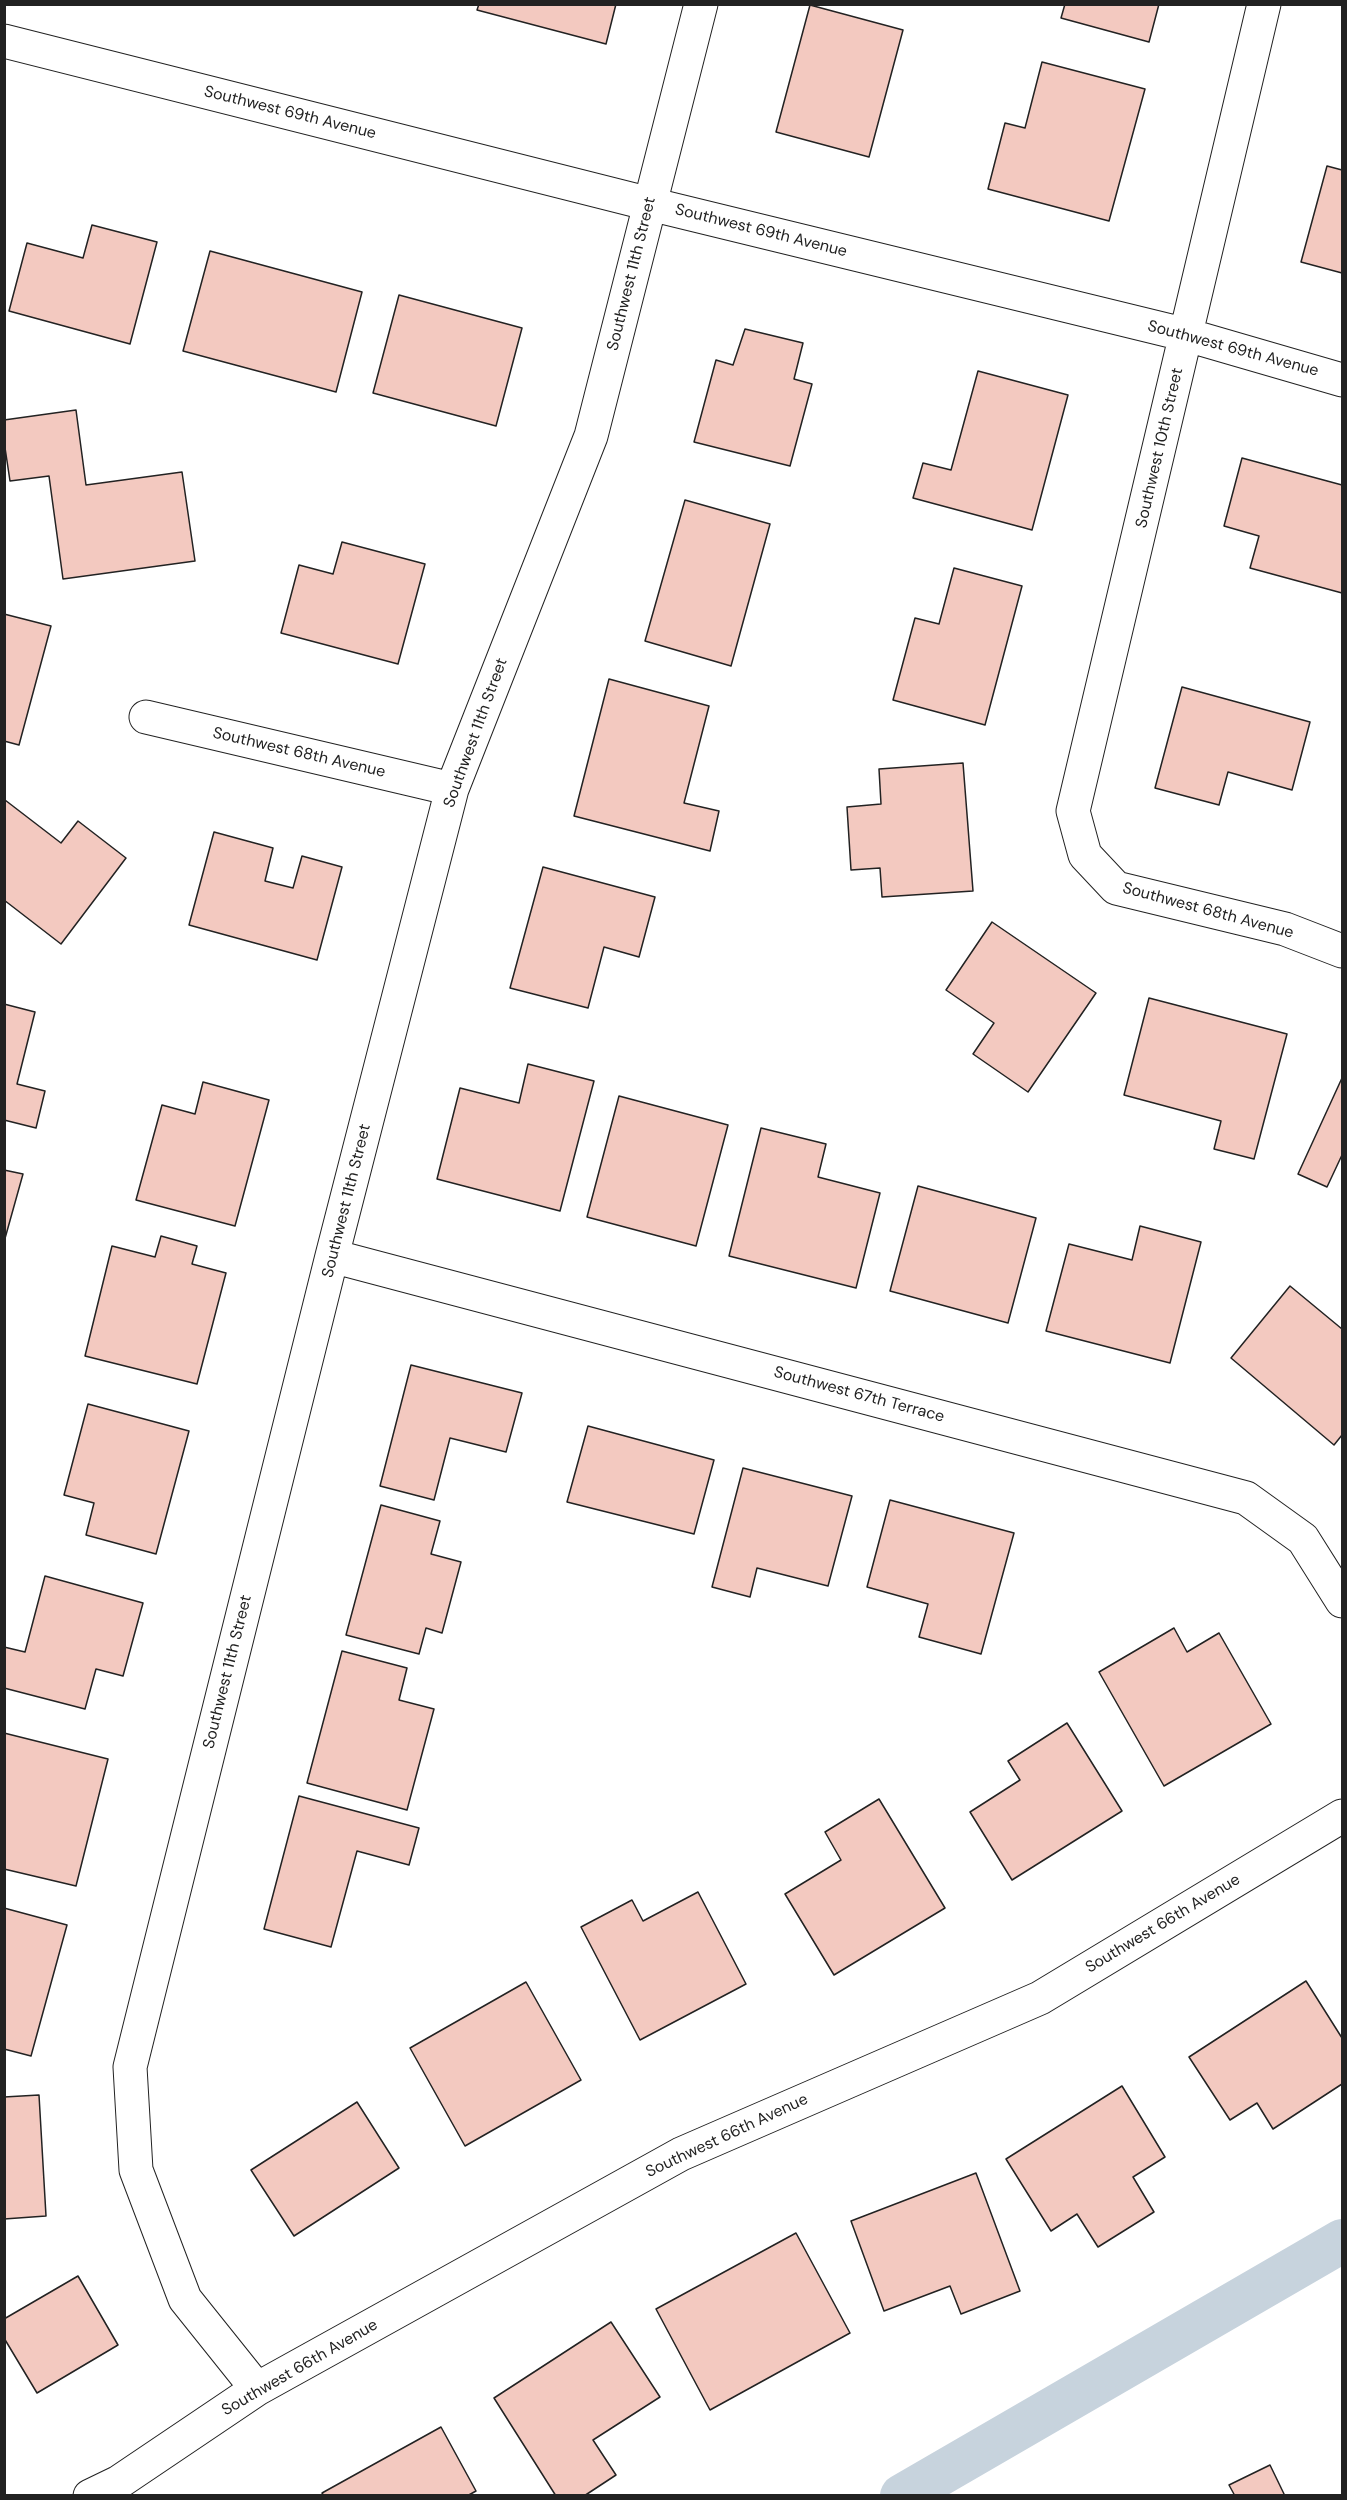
<!DOCTYPE html>
<style>
body{margin:0}
#map{position:relative;width:1347px;height:2500px;overflow:hidden;background:#fff;font-family:"DM Sans",sans-serif}
canvas{display:block}
.frame{position:absolute;inset:0;border:6px solid #222;pointer-events:none}
</style>
<div id="map">
<canvas width="1347" height="2500"></canvas>
<div class="frame"></div>
</div>
<script>
const c = document.querySelector('canvas').getContext('2d');
c.lineJoin = 'round';
function trace(path, color, width, dash) { c.strokeStyle = color; c.lineWidth = width; c.lineCap = dash ? 'butt' : 'round'; c.setLineDash(dash || []); c.stroke(path); }
function fill(path, color) { c.fillStyle = color; c.fill(path, 'evenodd'); }
function drawText(font, color, halo, rows, align = 'center') {
  c.font = font + ' "DM Sans",sans-serif'; c.lineWidth = 4.5; c.setLineDash([]); c.textBaseline = 'middle'; c.strokeStyle = halo; c.fillStyle = color; for (const [text, x, y, turn = 0] of rows) {
    c.save(); c.translate(x, y); c.rotate((+turn || 0) * Math.PI / 180); c.textAlign = isNaN(turn) ? turn : align; if (halo) c.strokeText(text, 0, 0); c.fillText(text, 0, 0); c.restore();
  }
}
trace(new Path2D(`
 M902 2496 1342 2241`), '#c7d3dd', 44);
const building = new Path2D(`
 M479 4H616L606 44 477 10Z
 M1065 4H1159L1149 42 1061 18Z
 M810 5 903 30 869 157 776 132Z
 M1042 62 1145 89 1109 221 988 189 1005 123 1025 128Z
 M1327 166 1342 170V273L1301 262Z
 M92 225 157 242 130 344 9 311 27 243 83 258Z
 M210 251 362 292 336 392 183 351Z
 M399 295 522 328 496 426 373 393Z
 M745 329 803 343 794 379 812 384 790 466 694 442 716 360 733 365Z
 M978 371 1068 395 1032 530 913 498 923 463 951 470Z
 M76 410 86 485 182 472 195 561 63 579 49 476 10 481 4 441V420Z
 M1242 458 1342 485V593L1250 568 1259 536 1224 526Z
 M685 500 770 524 731 666 645 641Z
 M342 542 425 564 398 664 281 633 299 565 333 574Z
 M954 568 1022 586 985 725 893 700 915 618 939 624Z
 M4 614 51 626 19 745 4 741Z
 M609 679 709 706 684 803 719 811 710 851 574 816Z
 M1182 687 1310 722 1292 790 1228 772 1219 805 1155 788Z
 M963 763 973 891 882 897 880 868 851 870 847 807 881 804 879 769Z
 M5 800 61 843 78 821 126 858 61 944 4 900Z
 M214 832 273 848 265 881 293 888 302 856 342 867 317 960 189 925Z
 M543 867 655 897 639 957 604 947 588 1008 510 988Z
 M992 922 1096 993 1028 1092 973 1054 994 1023 946 990Z
 M1149 998 1287 1034 1254 1159 1214 1149 1221 1121 1124 1095Z
 M4 1004 35 1012 17 1084 45 1091 36 1128 4 1120Z
 M528 1064 594 1081 560 1211 437 1179 460 1088 519 1103Z
 M1342 1078V1155L1327 1187 1298 1174Z
 M203 1082 269 1100 235 1226 136 1200 162 1105 195 1114Z
 M619 1096 728 1125 696 1246 587 1217Z
 M761 1128 826 1144 818 1177 880 1193 856 1288 729 1256Z
 M4 1170 23 1174 4 1242Z
 M918 1186 1036 1218 1008 1323 890 1291Z
 M1140 1226 1201 1242 1170 1363 1046 1331 1069 1244 1132 1260Z
 M161 1236 197 1246 192 1264 226 1273 197 1384 85 1356 112 1246 155 1257Z
 M1290 1286 1342 1329V1435L1334 1445 1231 1358Z
 M411 1365 522 1393 506 1452 450 1438 434 1500 380 1486Z
 M88 1404 189 1431 156 1554 86 1535 94 1503 64 1495Z
 M588 1426 714 1460 694 1534 567 1502Z
 M743 1468 852 1496 828 1586 757 1568 750 1597 712 1587Z
 M890 1500 1014 1533 981 1654 919 1637 928 1604 867 1587Z
 M381 1505 440 1521 431 1554 461 1562 442 1633 426 1628 419 1654 346 1635Z
 M45 1576 143 1603 123 1676 96 1669 85 1709 4 1688V1647L25 1652Z
 M1174 1628 1187 1652 1219 1633 1271 1724 1164 1786 1099 1672Z
 M342 1651 407 1668 399 1700 434 1709 407 1810 307 1783Z
 M1067 1723 1122 1811 1012 1880 970 1812 1020 1780 1008 1761Z
 M4 1733 108 1759 76 1886 4 1869Z
 M299 1796 419 1828 409 1865 357 1851 331 1947 264 1929Z
 M879 1799 945 1908 834 1975 785 1894 841 1860 825 1832Z
 M698 1892 746 1984 640 2040 581 1927 632 1900 643 1921Z
 M4 1908 67 1925 31 2056 4 2049Z
 M1306 1981 1342 2038V2084L1273 2129 1257 2103 1230 2120 1189 2057Z
 M526 1982 581 2080 465 2146 410 2048Z
 M1122 2086 1165 2157 1133 2177 1154 2212 1098 2247 1077 2214 1051 2231 1006 2159Z
 M39 2095 46 2216 4 2219V2097Z
 M357 2102 399 2168 294 2236 251 2170Z
 M976 2173 1020 2291 961 2314 950 2286 884 2311 851 2221Z
 M796 2233 850 2333 710 2410 656 2309Z
 M78 2276 118 2345 37 2393 4 2338V2319Z
 M611 2322 660 2397 593 2440 616 2475 584 2496H556L494 2398Z
 M441 2427 476 2491 467 2496H324L322 2493Z
 M1270 2465 1285 2496H1235L1229 2485Z`);
fill(building, '#f3c9c0');
trace(building, '#222', 1.5);
const street = new Path2D(`
 M1264 4 1073 811 1085 855 1116 888 1285 929 1342 951
 M4 41 650 204 1187 335 1342 380
 M146 717 452 789
 M332 1256 1246 1498 1303 1539 1342 1601
 M257 2389 185 2299 136 2170 130 2067 332 1256 452 789 591 436 701 4
 M90 2496 119 2482 257 2389 681 2154 1040 1998 1342 1816`);
trace(street, '#222', 35);
trace(street, '#fff', 33);
drawText('16px', '#222', '#fff', [
 ["Southwest 69th Avenue",290,113,14],
 ["Southwest 69th Avenue",761,231,14],
 ["Southwest 11th Street",632,274,-76],
 ["Southwest 69th Avenue",1233,349,15],
 ["Southwest 10th Street",1160,448,-77],
 ["Southwest 11th Street",476,733,-70],
 ["Southwest 68th Avenue",299,753,13],
 ["Southwest 68th Avenue",1208,911,15],
 ["Southwest 11th Street",347,1201,-76],
 ["Southwest 67th Terrace",859,1395,15],
 ["Southwest 11th Street",228,1672,-76],
 ["Southwest 66th Avenue",1163,1924,-31],
 ["Southwest 66th Avenue",727,2136,-25],
 ["Southwest 66th Avenue",300,2368,-30]
]);
</script>
